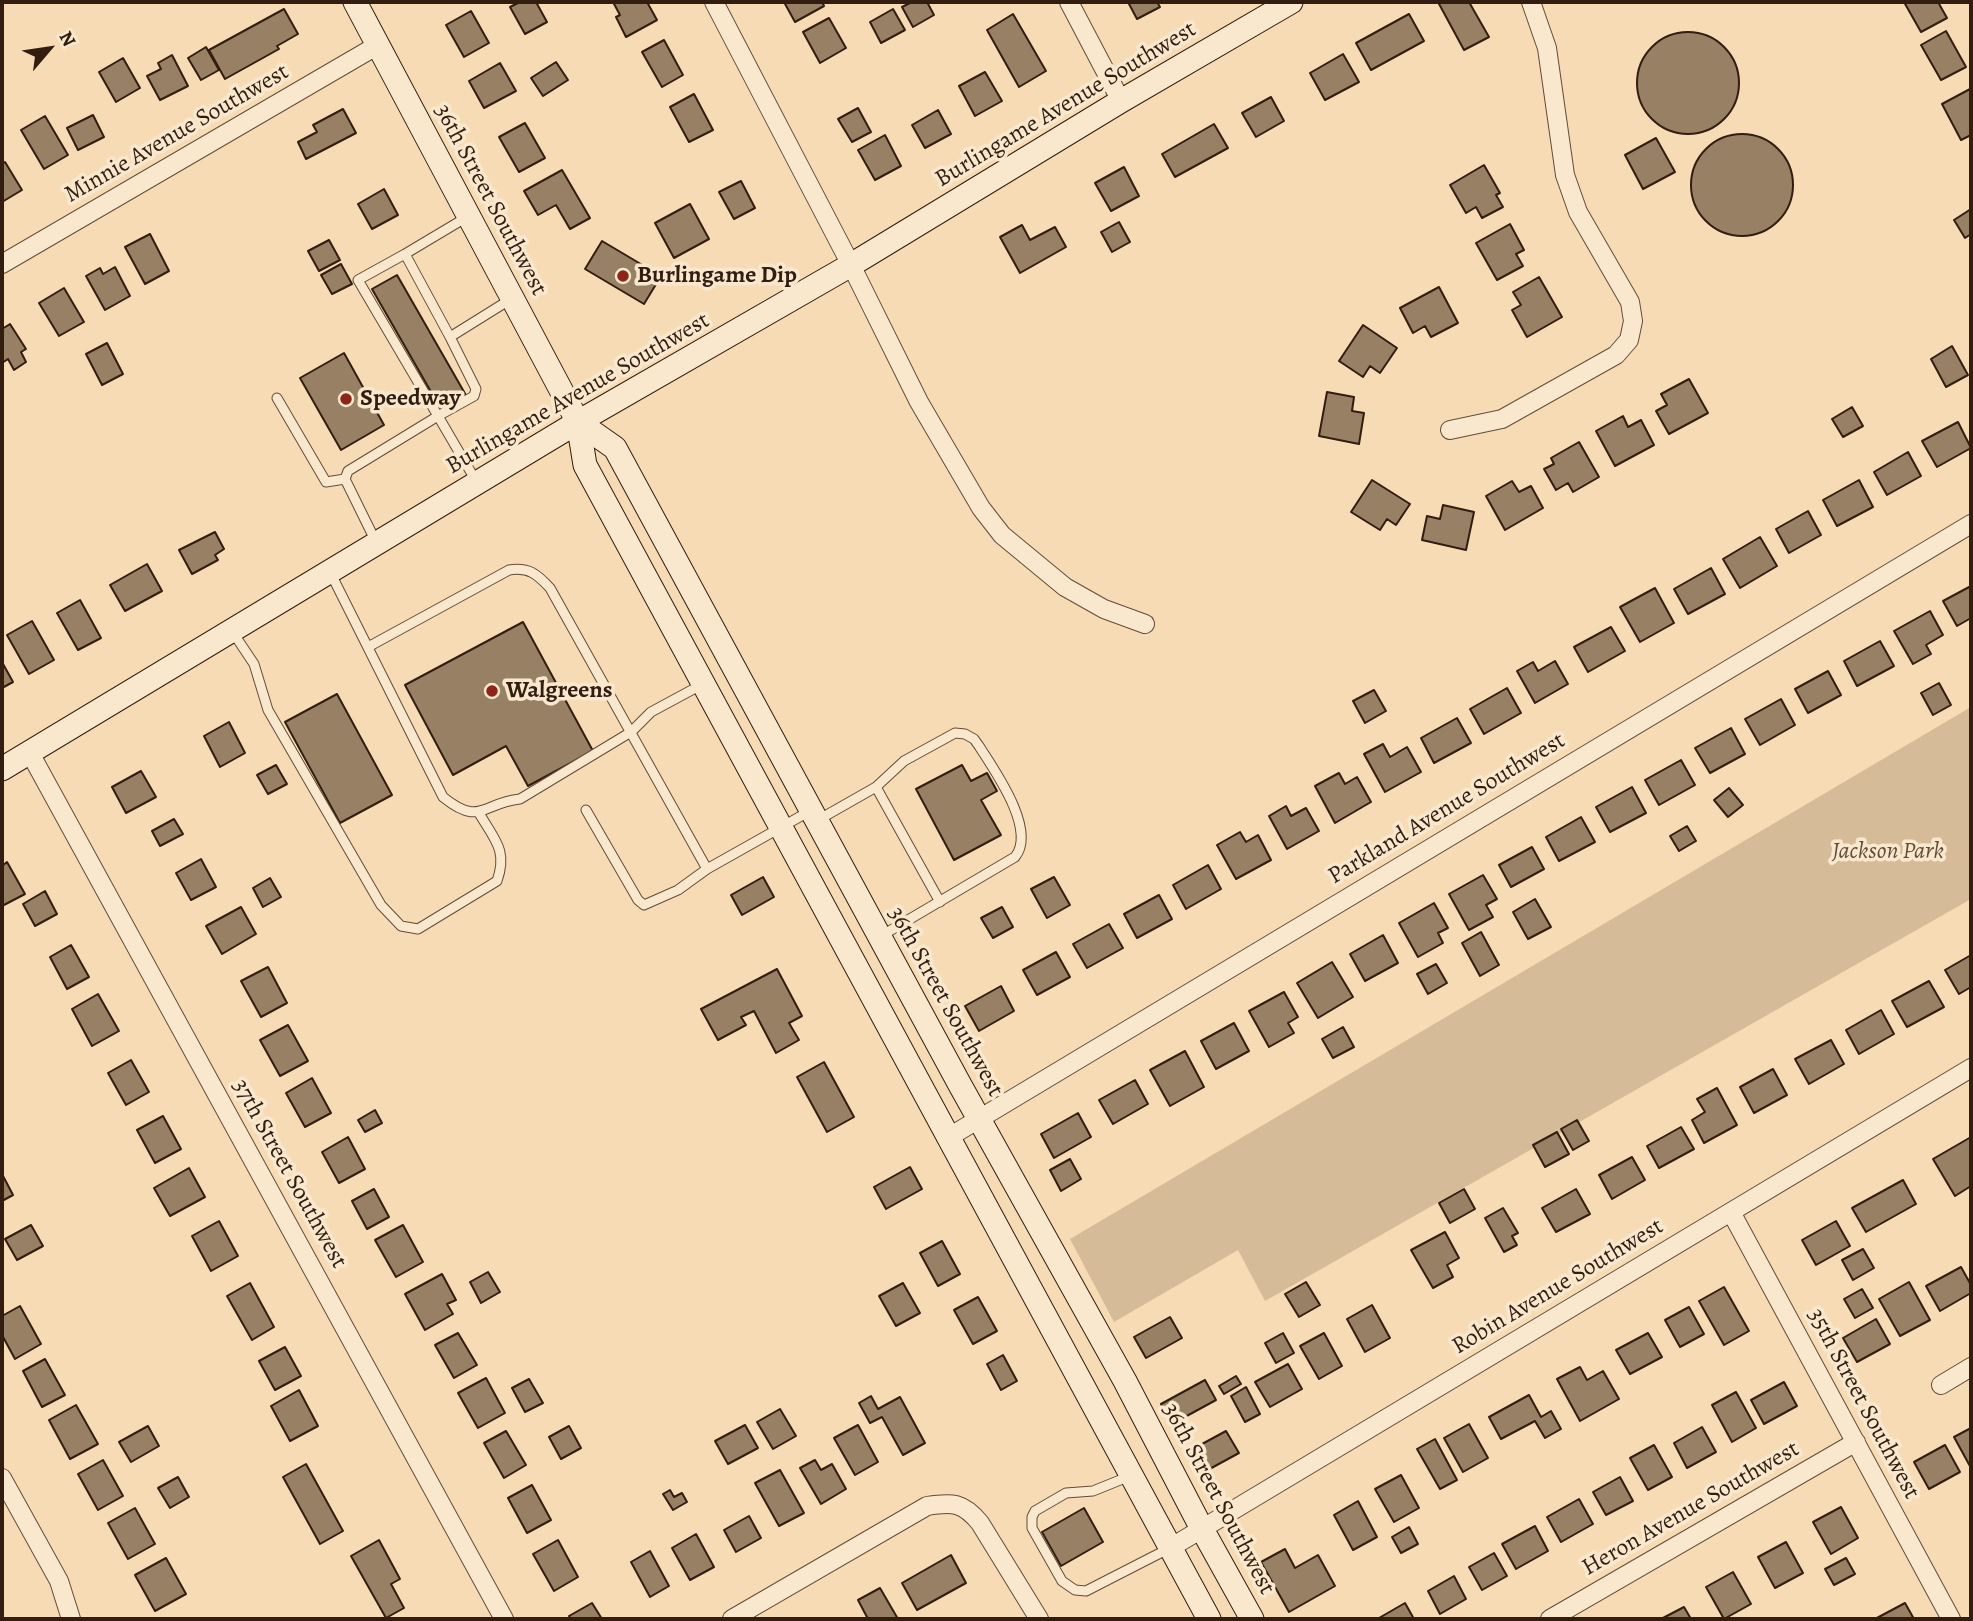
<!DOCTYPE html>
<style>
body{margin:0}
#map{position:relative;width:1973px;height:1621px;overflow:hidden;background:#f6dbb4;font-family:Alegreya,serif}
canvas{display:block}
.frame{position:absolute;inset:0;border:4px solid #321d10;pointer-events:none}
.north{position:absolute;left:14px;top:14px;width:70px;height:70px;-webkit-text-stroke:5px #f9e8ce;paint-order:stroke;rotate:61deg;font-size:19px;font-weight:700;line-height:28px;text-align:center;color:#321d10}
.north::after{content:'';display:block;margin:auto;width:24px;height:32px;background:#321d10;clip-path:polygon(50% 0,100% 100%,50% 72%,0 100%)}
</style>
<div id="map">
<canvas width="1973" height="1621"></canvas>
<div class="frame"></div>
<div class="north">N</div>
</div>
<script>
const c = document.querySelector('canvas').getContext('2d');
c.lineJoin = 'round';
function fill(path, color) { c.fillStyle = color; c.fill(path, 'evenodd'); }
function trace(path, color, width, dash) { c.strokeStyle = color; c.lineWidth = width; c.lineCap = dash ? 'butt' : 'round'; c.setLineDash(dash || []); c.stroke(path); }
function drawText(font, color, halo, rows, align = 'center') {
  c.font = font + ' Alegreya,serif'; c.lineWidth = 7; c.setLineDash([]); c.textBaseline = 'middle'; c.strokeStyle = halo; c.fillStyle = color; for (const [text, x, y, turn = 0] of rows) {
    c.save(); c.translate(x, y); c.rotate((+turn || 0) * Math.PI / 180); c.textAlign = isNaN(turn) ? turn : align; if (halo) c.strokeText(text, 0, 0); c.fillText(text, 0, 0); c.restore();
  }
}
fill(new Path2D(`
 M1971 707V899L1265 1301 1238 1250 1114 1322 1070 1239Z`), '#d5bb98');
const building = new Path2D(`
 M520 2H536L547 22 525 34 510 7Z
 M613 2H647L657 20 626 37 616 17 620 15Z
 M784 2H822L824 6 795 22Z
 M912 2H927L934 15 913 27 902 7Z
 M1128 2H1157L1160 7 1137 19Z
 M1438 2H1469L1489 37 1464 50Z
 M1904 2H1938L1947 18 1921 32Z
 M284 9 298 34 277 46 279 49 225 79 209 50Z
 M893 9 905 30 881 43 870 22Z
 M471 11 489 43 464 57 446 25Z
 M1013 14 1046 71 1019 87 987 30Z
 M1409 14 1424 41 1371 70 1356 43Z
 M829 18 846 48 820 63 803 32Z
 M1946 31 1966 67 1941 80 1921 45Z
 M1637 83a51 51 0 1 1 102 0a51 51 0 1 1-102 0Z
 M664 40 683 75 662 87 642 52Z
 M206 47 219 70 201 80 188 58Z
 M1343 54 1359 82 1325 100 1310 73Z
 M172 55 188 86 160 100 147 76 161 69 158 63Z
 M123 58 140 88 116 102 99 72Z
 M556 62 568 80 543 96 531 78Z
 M500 63 516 91 484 108 469 81Z
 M985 72 1002 101 975 116 959 86Z
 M1970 89 1971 135 1961 140 1942 104Z
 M694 94 713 130 689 142 670 107Z
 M1271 97 1284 121 1256 137 1242 113Z
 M858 108 871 132 852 142 838 119Z
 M343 109 356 133 306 159 298 142 317 132 313 125Z
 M938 110 951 134 925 148 912 125Z
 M93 115 104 137 78 150 67 128Z
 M45 116 68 155 44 169 21 130Z
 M525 123 545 158 519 172 499 137Z
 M1214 124 1228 148 1175 177 1162 154Z
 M1691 185a51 51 0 1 1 102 0a51 51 0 1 1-102 0Z
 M885 135 901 166 875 180 858 150Z
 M1656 138 1675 172 1643 189 1625 155Z
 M5 162 22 190 2 202V164Z
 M1484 165 1500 193 1496 195 1503 207 1482 218 1476 207 1466 213 1450 185Z
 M1124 167 1139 196 1111 211 1095 183Z
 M562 170 590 218 570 229 556 205 538 215 524 191Z
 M741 181 755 208 734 219 719 192Z
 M384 189 398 215 372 229 358 204Z
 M690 204 709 239 674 258 655 223Z
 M1971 209V234L1965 238 1954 220Z
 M1119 222 1130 242 1112 252 1101 232Z
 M1510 224 1524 250 1516 254 1523 266 1497 280 1476 243Z
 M1022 225 1030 240 1055 227 1066 247 1020 273 1000 237Z
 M150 234 169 271 145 284 125 247Z
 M329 240 340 260 319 271 308 251Z
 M602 241 661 276 644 304 585 269Z
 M341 264 352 284 332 294 321 275Z
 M115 267 130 296 105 310 86 276 100 268 103 274Z
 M397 275 467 397 442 411 372 289Z
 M1539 277 1562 317 1527 337 1512 310 1521 305 1513 292Z
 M1439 287 1458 323 1431 337 1425 326 1413 333 1400 308Z
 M64 288 84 322 59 336 39 303Z
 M10 324 26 349 21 352 26 362 14 370 8 359 2 363V329Z
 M1363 325 1397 348 1380 373 1370 366 1363 377 1339 361Z
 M107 343 123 374 102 385 86 354Z
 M1952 346 1968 375 1946 387 1931 359Z
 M344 353 384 425 341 450 300 378Z
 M1689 379 1708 413 1669 434 1656 411 1667 405 1661 394Z
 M1327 392 1354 397 1352 411 1364 413 1359 444 1319 436Z
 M1852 407 1863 426 1843 437 1832 419Z
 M1623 416 1628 427 1641 420 1654 445 1615 466 1596 431Z
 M1958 422 1971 448 1937 467 1922 441Z
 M1579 442 1599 477 1573 492 1568 483 1556 490 1544 469 1554 464 1551 458Z
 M1908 452 1921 476 1887 495 1874 472Z
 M1372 480 1410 504 1396 525 1387 519 1380 530 1351 512Z
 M1859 480 1873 507 1837 526 1823 500Z
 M1512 481 1519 492 1531 486 1543 508 1505 530 1486 496Z
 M1443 505 1474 512 1466 550 1422 540 1427 516 1440 519Z
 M1808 511 1821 535 1789 553 1776 529Z
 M215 532 224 549 215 555 218 560 192 574 179 550Z
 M1760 537 1777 566 1740 588 1723 559Z
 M147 564 162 591 125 611 110 585Z
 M1711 568 1725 594 1688 614 1674 589Z
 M1971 586V618L1957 626 1943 601Z
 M1655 588 1674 623 1640 642 1620 607Z
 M80 600 101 638 78 650 57 613Z
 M1930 611 1943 635 1926 645 1931 654 1913 664 1894 631Z
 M32 621 54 660 29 674 7 635Z
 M523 622 593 751 528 786 506 746 453 775 405 685Z
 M1611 627 1625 651 1588 672 1574 647Z
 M1880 641 1894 666 1857 686 1844 661Z
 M1555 661 1568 684 1535 703 1517 671 1533 662 1538 671Z
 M2 662 13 682 2 688Z
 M1828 671 1841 695 1808 713 1795 689Z
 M1939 683 1951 705 1933 715 1921 693Z
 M1507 688 1521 713 1484 734 1470 709Z
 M1374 690 1386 711 1365 723 1353 701Z
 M337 694 392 795 340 823 285 722Z
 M1781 699 1795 725 1760 745 1745 719Z
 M1457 718 1471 743 1434 763 1421 738Z
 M229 722 245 753 220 767 204 736Z
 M1731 728 1745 754 1710 773 1695 748Z
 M1383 744 1390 757 1407 747 1421 772 1385 792 1364 754Z
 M1681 760 1695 785 1659 805 1645 780Z
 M276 765 287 784 268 794 257 775Z
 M962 765 971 781 987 773 997 791 981 800 1001 835 954 860 916 789Z
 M141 771 156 797 126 813 112 787Z
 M1339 773 1345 784 1357 777 1371 802 1335 823 1315 786Z
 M1632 787 1646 813 1610 832 1596 807Z
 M1729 788 1743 805 1728 817 1714 800Z
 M1286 806 1291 816 1306 808 1319 831 1287 849 1269 816Z
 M1581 817 1595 842 1559 861 1546 837Z
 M174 819 183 834 160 846 152 831Z
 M1687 826 1696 841 1679 851 1670 836Z
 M1240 832 1246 842 1258 835 1271 860 1236 879 1217 845Z
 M1532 847 1544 869 1511 887 1499 865Z
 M201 859 216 887 191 900 176 873Z
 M7 862 25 894 2 906V866Z
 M1208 865 1221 889 1186 909 1173 885Z
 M1483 875 1497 899 1486 905 1493 917 1469 930 1449 894Z
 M763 877 774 897 742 915 731 895Z
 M1054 877 1070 905 1047 918 1031 889Z
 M270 878 281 897 263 907 253 888Z
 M45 891 57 914 35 926 23 904Z
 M1159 895 1172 919 1137 938 1124 914Z
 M1535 899 1551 927 1528 939 1513 912Z
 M1434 903 1448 928 1438 933 1443 943 1418 957 1399 923Z
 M241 907 256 934 222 954 206 926Z
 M1002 907 1013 927 993 938 981 918Z
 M1109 924 1123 948 1087 968 1073 944Z
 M1481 932 1499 965 1480 976 1462 943Z
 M1383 935 1398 963 1365 981 1350 954Z
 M71 945 89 977 67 989 50 957Z
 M1056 952 1070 977 1037 995 1023 970Z
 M1971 955V987L1959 994 1945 970Z
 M1332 962 1353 997 1318 1018 1297 983Z
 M1436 964 1447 983 1428 994 1417 974Z
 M268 967 287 1003 261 1017 241 981Z
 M777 969 802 1016 789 1023 799 1040 776 1053 754 1011 741 1017 746 1025 718 1040 701 1009Z
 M1929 981 1944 1007 1907 1027 1892 1001Z
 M1001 986 1014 1011 979 1031 965 1006Z
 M1284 992 1298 1017 1288 1023 1294 1033 1269 1047 1249 1011Z
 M98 994 119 1031 92 1046 72 1009Z
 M1881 1010 1894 1034 1859 1054 1846 1030Z
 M1234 1023 1249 1051 1216 1069 1201 1041Z
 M288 1025 308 1061 280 1076 260 1040Z
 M1343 1027 1354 1047 1333 1058 1322 1039Z
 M1831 1040 1844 1064 1809 1084 1795 1059Z
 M1185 1051 1204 1087 1170 1106 1150 1070Z
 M131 1060 149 1092 126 1105 108 1073Z
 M824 1062 854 1117 827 1132 797 1077Z
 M1773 1069 1787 1095 1754 1113 1740 1087Z
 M312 1078 331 1113 305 1127 286 1093Z
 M1135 1080 1148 1104 1113 1124 1099 1100Z
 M1717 1088 1737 1125 1704 1143 1692 1120 1705 1112 1697 1099Z
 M375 1110 382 1123 365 1132 358 1120Z
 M1078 1113 1091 1137 1054 1158 1041 1134Z
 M163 1116 181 1149 155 1163 137 1130Z
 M1577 1120 1589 1141 1573 1150 1561 1129Z
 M1681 1127 1694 1149 1659 1168 1647 1146Z
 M1557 1132 1569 1154 1545 1167 1533 1145Z
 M348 1137 365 1169 339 1183 322 1152Z
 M1971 1137V1186L1955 1196 1933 1159Z
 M1632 1157 1645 1180 1612 1199 1599 1175Z
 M1070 1159 1081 1179 1061 1191 1050 1170Z
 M910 1167 922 1189 886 1209 874 1187Z
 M189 1168 205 1197 170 1216 154 1188Z
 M2 1174 13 1195 2 1201Z
 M1903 1180 1916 1204 1866 1232 1852 1208Z
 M374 1189 389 1217 367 1229 352 1201Z
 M1464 1189 1475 1209 1450 1223 1439 1203Z
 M1576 1189 1590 1214 1556 1232 1542 1208Z
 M1503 1208 1518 1233 1512 1236 1517 1245 1504 1252 1485 1218Z
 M219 1221 238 1256 211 1271 192 1236Z
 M1836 1221 1850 1246 1816 1265 1802 1240Z
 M31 1225 43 1246 17 1260 5 1239Z
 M403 1225 423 1262 396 1277 375 1240Z
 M1445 1232 1459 1258 1447 1265 1453 1277 1433 1288 1411 1250Z
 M942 1241 960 1274 938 1286 920 1253Z
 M1863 1249 1874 1268 1853 1280 1842 1260Z
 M1961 1267 1971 1285V1293L1940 1311 1926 1286Z
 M488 1272 500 1292 481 1303 470 1282Z
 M442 1274 456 1300 447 1304 453 1314 425 1330 405 1294Z
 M1306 1282 1320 1305 1299 1317 1285 1294Z
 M1909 1282 1930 1320 1900 1336 1879 1299Z
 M250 1283 274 1327 252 1340 227 1296Z
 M903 1283 920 1313 896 1326 879 1296Z
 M1724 1287 1749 1331 1724 1345 1699 1301Z
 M1862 1289 1873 1308 1855 1318 1844 1299Z
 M978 1297 997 1331 973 1344 954 1310Z
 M1372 1305 1390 1338 1365 1352 1347 1319Z
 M20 1306 41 1344 15 1359 2 1335V1316Z
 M1689 1307 1704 1334 1680 1347 1665 1320Z
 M1170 1317 1182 1338 1146 1358 1134 1337Z
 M1876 1319 1890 1344 1857 1362 1843 1338Z
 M458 1333 477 1365 454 1378 435 1345Z
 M1283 1333 1294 1353 1276 1363 1265 1343Z
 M1324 1333 1342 1366 1319 1379 1300 1346Z
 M1648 1333 1662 1357 1630 1374 1616 1350Z
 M285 1347 301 1376 275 1390 259 1361Z
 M1003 1355 1017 1381 1001 1390 987 1364Z
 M45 1359 65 1395 42 1407 23 1371Z
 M1288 1364 1302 1389 1270 1407 1255 1382Z
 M1580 1367 1587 1380 1603 1371 1619 1399 1580 1421 1557 1379Z
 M1236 1376 1241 1384 1224 1394 1219 1386Z
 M486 1378 505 1413 478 1428 458 1393Z
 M529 1379 543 1403 525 1412 512 1388Z
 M1205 1380 1216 1400 1172 1424 1161 1404Z
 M1784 1382 1797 1406 1764 1424 1751 1400Z
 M1246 1387 1260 1414 1245 1422 1231 1396Z
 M299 1390 318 1426 290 1441 271 1406Z
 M1736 1392 1756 1428 1732 1442 1712 1405Z
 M1529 1395 1541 1417 1551 1411 1561 1429 1545 1438 1535 1421 1501 1439 1489 1417Z
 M871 1396 878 1409 900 1397 925 1443 903 1455 882 1417 870 1423 859 1403Z
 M76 1405 98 1444 70 1459 49 1420Z
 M780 1409 796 1436 773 1449 757 1422Z
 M1469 1424 1488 1458 1463 1472 1444 1438Z
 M745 1425 758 1448 728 1464 715 1441Z
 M858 1425 878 1462 855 1475 834 1438Z
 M148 1426 159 1446 131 1462 119 1442Z
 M569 1426 581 1448 561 1459 549 1437Z
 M1702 1427 1716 1452 1687 1468 1674 1443Z
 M1971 1428V1468L1954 1437Z
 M506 1431 526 1465 504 1478 484 1443Z
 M1226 1431 1239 1453 1204 1472 1191 1450Z
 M1435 1439 1457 1480 1440 1489 1417 1449Z
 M1654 1445 1672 1477 1648 1490 1630 1458Z
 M1945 1445 1960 1472 1929 1489 1914 1462Z
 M103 1460 123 1496 98 1510 78 1474Z
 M815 1460 821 1470 832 1464 846 1489 821 1504 800 1468Z
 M306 1464 343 1531 320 1544 283 1477Z
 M780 1470 804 1513 779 1526 755 1483Z
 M1401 1475 1419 1508 1394 1522 1375 1489Z
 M178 1477 189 1497 170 1508 158 1488Z
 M1620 1477 1633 1501 1606 1515 1593 1492Z
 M532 1485 551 1520 527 1533 508 1498Z
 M670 1490 674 1497 682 1493 687 1502 673 1510 663 1494Z
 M1579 1499 1593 1524 1561 1542 1547 1517Z
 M1358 1501 1377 1537 1353 1550 1334 1515Z
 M1841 1507 1858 1538 1831 1554 1813 1522Z
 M135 1508 155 1544 128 1559 108 1523Z
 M1084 1508 1103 1542 1061 1566 1042 1532Z
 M749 1516 761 1538 736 1552 724 1530Z
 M1535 1526 1548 1551 1516 1569 1502 1544Z
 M1409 1527 1418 1544 1401 1553 1392 1537Z
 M696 1534 714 1567 690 1580 672 1548Z
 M379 1540 400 1579 391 1584 404 1608 386 1618 351 1556Z
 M558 1540 578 1577 554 1591 533 1554Z
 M1786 1542 1803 1573 1775 1588 1758 1557Z
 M1285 1549 1295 1568 1318 1555 1335 1586 1289 1612 1261 1562Z
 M650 1551 669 1586 650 1597 631 1562Z
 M1494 1553 1507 1576 1482 1590 1469 1567Z
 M951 1555 966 1583 917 1610 902 1583Z
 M166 1558 186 1594 155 1611 135 1575Z
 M1846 1558 1855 1574 1834 1585 1825 1569Z
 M1733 1572 1751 1604 1724 1619 1706 1587Z
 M1454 1576 1466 1599 1440 1614 1428 1591Z
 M880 1588 898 1619H868L858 1600Z
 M592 1603 602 1619H571L569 1616Z
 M1405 1603 1414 1619H1380L1379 1618Z
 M1905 1603 1914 1619H1875Z
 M1684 1607 1691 1619H1661Z`);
fill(building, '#988065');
trace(building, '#321d10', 2);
const lane = new Path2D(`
 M405 254 358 280 438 416 474 396 476 389 450 337 511 299
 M450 337 405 254 467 217
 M277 398 326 482 345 479
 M376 542 345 479 348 471 438 416 476 481
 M331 574 443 797C480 827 482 803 520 799L631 732 651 712 701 685
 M232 631 254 664 268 710 381 905 401 926 418 929 497 881C508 850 494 839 479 813
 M368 647 509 570C529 567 537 574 550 588L707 869 810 811
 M876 787 940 902
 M586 810 638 900 644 905 678 890 707 869
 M818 820 876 787 904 761 955 733 965 734 974 739 979 746C995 771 1037 830 1015 857L881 936
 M1130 1476 1093 1491 1066 1493 1035 1511 1032 1517V1528L1062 1581 1075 1590 1086 1591 1168 1549`);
const street = new Path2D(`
 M714 2 851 265 919 402 981 508 1002 535 1065 587 1104 609 1145 624
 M1069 2 1121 101
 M2 264 378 45
 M1450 430 1502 419 1616 355 1629 340 1633 321 1630 302 1578 212 1565 175 1547 48 1531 2
 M30 753 504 1619
 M949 1137 1971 524
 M1731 1212 1951 1619
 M1941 1385 1971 1367
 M2 1478 59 1581 71 1619
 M1170 1548 1971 1068
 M732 1619 927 1506C952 1502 963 1502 980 1523L1039 1619
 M1550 1619 1856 1442`);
const secondary = new Path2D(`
 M355 2 578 422 585 465 1209 1619
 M578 422 615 448 960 1085 1125 1381 1202 1529 1252 1619
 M2 769 578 422 851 265 1121 101 1291 2`);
trace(lane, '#634c39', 11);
trace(street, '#634c39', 20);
trace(secondary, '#321d10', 25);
trace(lane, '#f9e8ce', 9);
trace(street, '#f9e8ce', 18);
trace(secondary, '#f9e8ce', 23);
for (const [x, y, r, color] of [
 [623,276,7,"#8f2418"],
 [346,399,7,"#8f2418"],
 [492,691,7,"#8f2418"]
]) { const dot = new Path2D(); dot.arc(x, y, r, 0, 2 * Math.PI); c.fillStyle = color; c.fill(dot); trace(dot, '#f9e8ce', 2.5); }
drawText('24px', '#321d10', '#f9e8ce', [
 ["Burlingame Avenue Southwest",1066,105,-31],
 ["Minnie Avenue Southwest",177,134,-30],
 ["36th Street Southwest",490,200,62],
 ["Burlingame Avenue Southwest",578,394,-30],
 ["Parkland Avenue Southwest",1447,809,-31],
 ["36th Street Southwest",945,1002,61],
 ["37th Street Southwest",289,1174,61],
 ["Robin Avenue Southwest",1558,1287,-31],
 ["35th Street Southwest",1863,1404,62],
 ["36th Street Southwest",1218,1499,62],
 ["Heron Avenue Southwest",1691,1509,-30]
]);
drawText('bold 24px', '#321d10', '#f9e8ce', [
 ["Burlingame Dip",637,276],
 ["Speedway",360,399],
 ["Walgreens",506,691]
], 'left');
drawText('italic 24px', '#634c39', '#f9e8ce', [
 ["Jackson Park",1888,852]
]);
</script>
